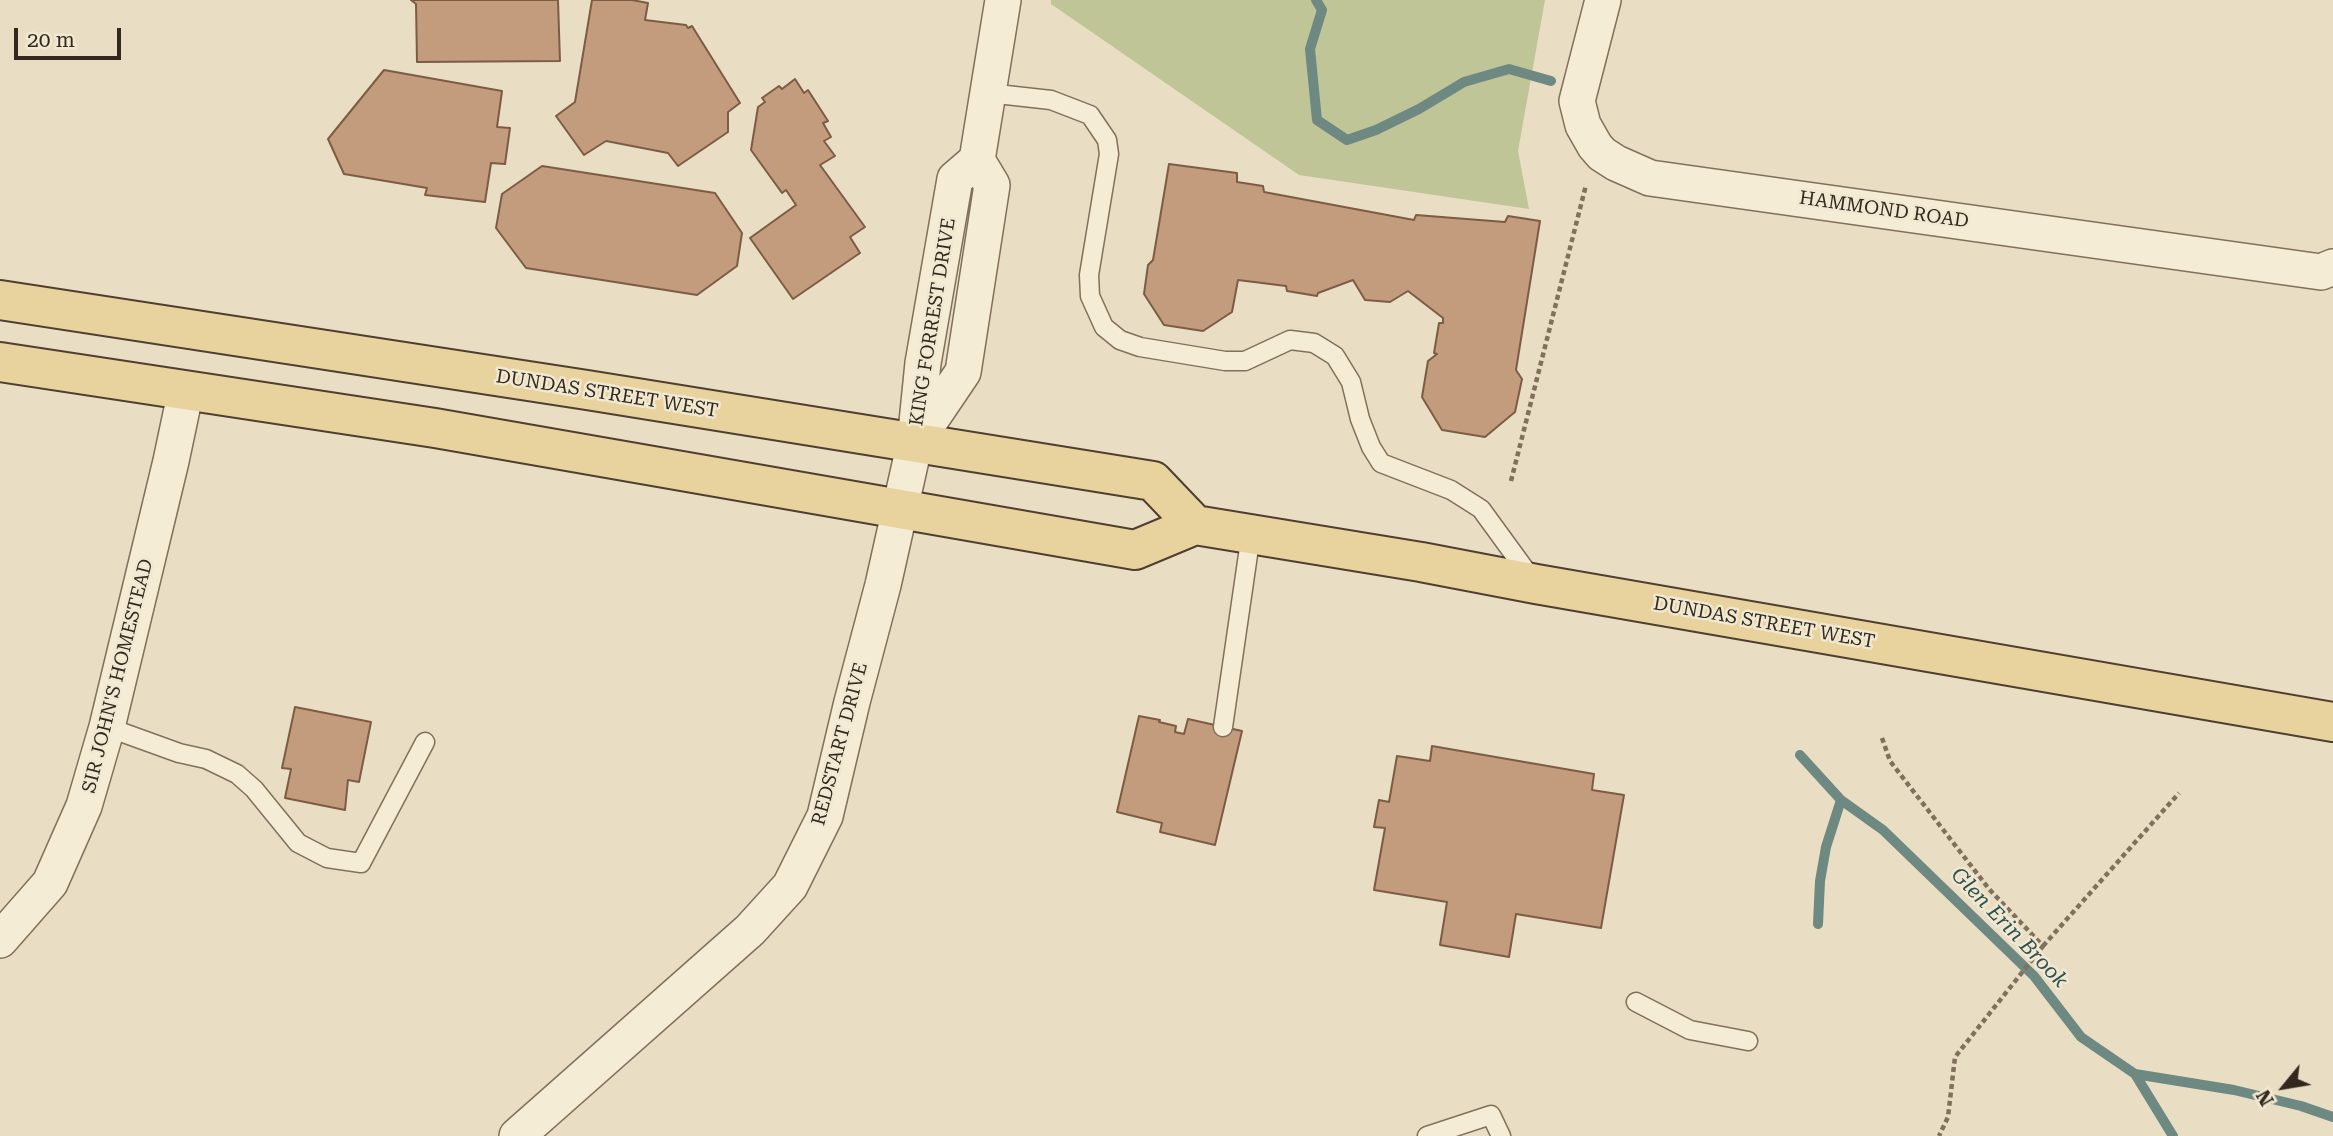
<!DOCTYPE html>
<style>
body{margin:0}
#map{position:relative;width:2333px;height:1136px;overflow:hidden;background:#e9dec3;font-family:"Roboto Serif",serif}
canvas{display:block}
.north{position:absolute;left:2249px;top:1052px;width:70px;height:70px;-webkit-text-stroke:5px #f1e8d2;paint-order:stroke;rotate:240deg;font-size:19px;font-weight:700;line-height:28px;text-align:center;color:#32281e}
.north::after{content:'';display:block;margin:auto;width:24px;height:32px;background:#32281e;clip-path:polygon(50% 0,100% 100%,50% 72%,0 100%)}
.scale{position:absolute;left:14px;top:28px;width:107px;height:32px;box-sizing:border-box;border:4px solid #32281e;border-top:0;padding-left:9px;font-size:21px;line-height:24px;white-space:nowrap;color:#32281e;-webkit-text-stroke:5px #f1e8d2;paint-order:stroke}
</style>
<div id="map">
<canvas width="2333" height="1136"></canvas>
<div class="north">N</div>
<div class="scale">20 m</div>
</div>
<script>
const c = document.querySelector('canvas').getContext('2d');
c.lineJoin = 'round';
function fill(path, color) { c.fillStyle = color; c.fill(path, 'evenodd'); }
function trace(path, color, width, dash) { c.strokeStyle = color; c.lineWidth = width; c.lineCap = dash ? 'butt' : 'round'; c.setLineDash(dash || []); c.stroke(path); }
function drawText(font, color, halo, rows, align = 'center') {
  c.font = font + ' "Roboto Serif",serif'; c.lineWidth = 5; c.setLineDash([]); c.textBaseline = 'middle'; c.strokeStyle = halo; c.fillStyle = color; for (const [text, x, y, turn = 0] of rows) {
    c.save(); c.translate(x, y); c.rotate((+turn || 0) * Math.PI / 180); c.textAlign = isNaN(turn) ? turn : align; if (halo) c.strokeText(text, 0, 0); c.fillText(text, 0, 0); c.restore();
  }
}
fill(new Path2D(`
 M1051 0H1545L1518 151 1529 209 1299 175 1051 4Z`), '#c0c598');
trace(new Path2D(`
 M1316 0 1322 10 1310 49 1317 120 1347 140 1376 130 1419 109 1464 82 1509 69 1551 81
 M1800 755 1841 800 1883 830 2034 976 2081 1037 2135 1074 2234 1090 2301 1106 2333 1117
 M1818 924 1820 881 1826 847 1841 800
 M2135 1074 2173 1136`), '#6d8982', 10);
const building = new Path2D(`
 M411 0H558L560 61 417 62 416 4Z
 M592 0H632L648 3 645 20 686 25 688 28 692 26 740 103 728 112V132L678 166 668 153 606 141 584 155 556 116 575 102Z
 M384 70 502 91 497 127 510 128 505 164 491 163 485 202 425 195 427 188 344 174 328 139Z
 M795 79 804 93 808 90 828 121 823 123 831 137 824 141 835 156 820 165 865 227 850 237 860 253 793 299 750 238 796 205 786 190 782 193 751 150 758 107 765 102 762 98 779 86 782 89Z
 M1169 164 1237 173V182L1263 186 1264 192 1414 220 1416 215 1505 222 1508 216 1540 221 1516 370 1522 379 1515 412 1485 437 1442 430 1422 397 1428 361 1437 354 1434 353 1439 323H1443V318L1408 291 1390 302 1365 300 1353 280 1318 293 1317 296 1287 291 1286 286 1238 280 1232 312 1203 331 1164 325 1144 294 1148 265 1153 260Z
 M542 166 715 193 742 233 737 266 697 295 526 268 496 228 502 194Z
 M295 707 371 722 359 782 348 780 345 810 285 798 291 769 282 768Z
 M1139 716 1160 720 1159 722 1176 726 1175 732 1184 734 1188 719 1242 731 1215 845 1160 832 1162 823 1117 812Z
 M1432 746 1594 774 1592 790 1624 795 1601 928 1516 914 1509 957 1440 945 1447 902 1374 890 1385 828 1374 827 1379 800 1389 802 1397 756 1430 761Z`);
fill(building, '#c39b7d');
trace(building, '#7d5c44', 2);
const service = new Path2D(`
 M988 93 1051 100 1090 115 1107 140 1109 154 1089 275 1090 296 1104 327 1120 340 1140 347 1225 361H1245L1290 340 1314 343 1335 356 1351 382 1360 419 1371 447 1381 463 1451 490 1481 509 1532 579
 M107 727 179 753 206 759 237 774 254 789 298 843 327 858 361 863 425 742
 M1223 727 1251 534
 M1636 1002 1690 1030 1748 1041
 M1427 1136 1491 1115 1501 1136`);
const minor = new Path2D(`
 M1603 0 1577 101 1583 125 1595 146 1602 154 1616 163 1650 178 2321 272 2333 267
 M917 440 963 372 992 185 977 160
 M0 940 50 883 84 806 107 727 171 461 186 390
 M517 1136 750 930 790 886 825 816 852 702 883 585 915 442 923 363 955 179 977 160 1003 0`);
const primary = new Path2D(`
 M0 300 587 390 1153 481 1195 525
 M0 362 435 428 1135 550 1195 525 1421 562 1536 584 2333 722`);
trace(service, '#81705c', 21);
trace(minor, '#81705c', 38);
trace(primary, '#4f3f30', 42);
trace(new Path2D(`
 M1511 481 1586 185
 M1882 738 1890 761 1989 889 2043 946 1955 1057 1948 1117 1939 1136
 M2043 946 2179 793`), '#81705c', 4.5, [5, 3.5]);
trace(service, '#f5ecd5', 18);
trace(minor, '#f5ecd5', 35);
trace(primary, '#e8d29e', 38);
drawText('19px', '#32281e', '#f1e8d2', [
 ["HAMMOND ROAD",1884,210,8],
 ["KING FORREST DRIVE",933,322,-81],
 ["DUNDAS STREET WEST",607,394,9],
 ["DUNDAS STREET WEST",1764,623,10],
 ["SIR JOHN'S HOMESTEAD",118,676,-76],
 ["REDSTART DRIVE",840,744,-75]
]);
drawText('italic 21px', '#2f514f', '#f1e8d2', [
 ["Glen Erin Brook",2009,928,46]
]);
</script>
